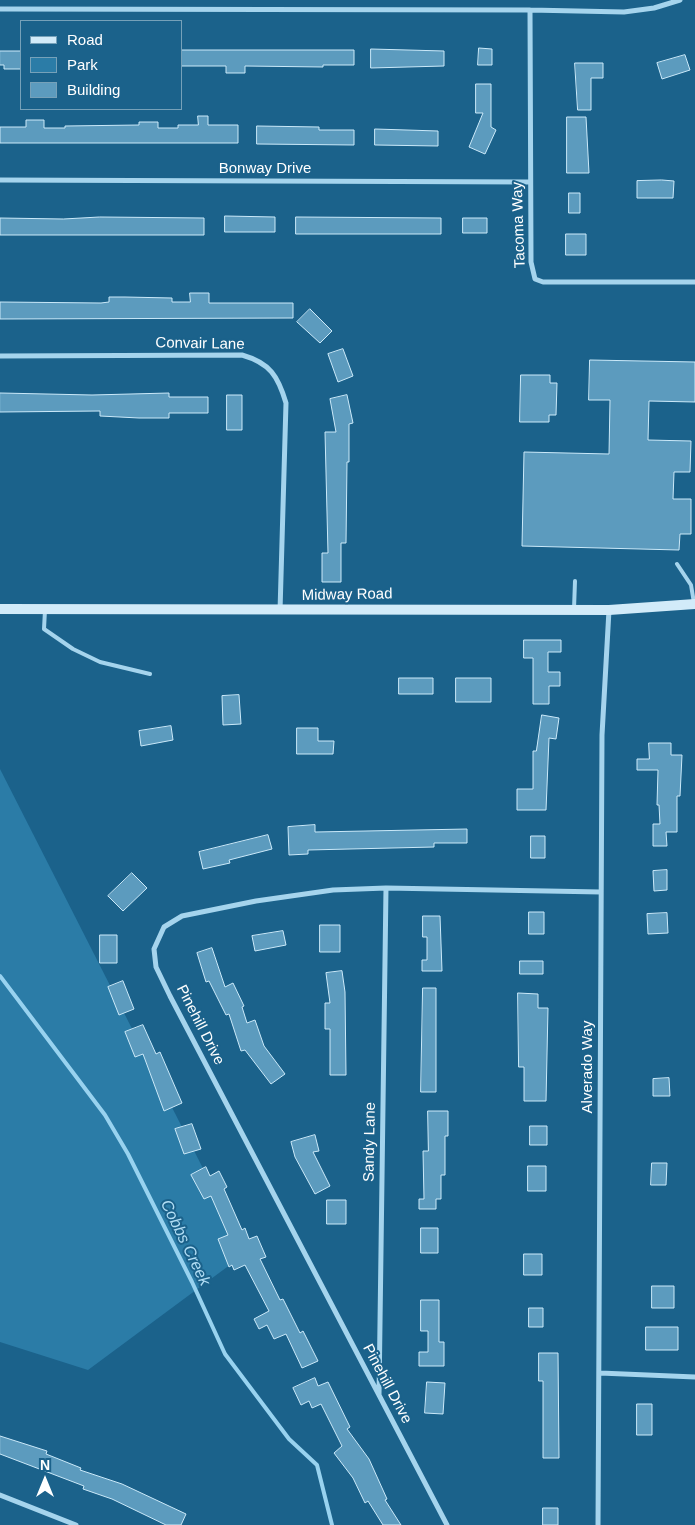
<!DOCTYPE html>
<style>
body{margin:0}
#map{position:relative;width:695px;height:1525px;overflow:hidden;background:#1b628b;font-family:Helvetica,sans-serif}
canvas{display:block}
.legend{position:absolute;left:20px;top:20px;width:162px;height:90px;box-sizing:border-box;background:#1b628b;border:1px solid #76a1b9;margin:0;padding:6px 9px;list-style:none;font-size:15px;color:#fff}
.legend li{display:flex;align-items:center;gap:10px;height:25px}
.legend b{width:25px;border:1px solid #76a1b9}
.north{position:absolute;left:20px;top:1455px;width:50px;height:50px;-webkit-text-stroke:4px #1b628b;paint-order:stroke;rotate:0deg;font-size:14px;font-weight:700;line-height:20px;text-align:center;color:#fff}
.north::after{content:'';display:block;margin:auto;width:18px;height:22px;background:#fff;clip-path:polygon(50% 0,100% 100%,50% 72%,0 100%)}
</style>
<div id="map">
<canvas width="695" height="1525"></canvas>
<ul class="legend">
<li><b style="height:6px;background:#d2ebf9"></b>Road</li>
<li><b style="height:14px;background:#2b7ca7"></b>Park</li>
<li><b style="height:14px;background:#5c9bbe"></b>Building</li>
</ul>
<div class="north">N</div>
</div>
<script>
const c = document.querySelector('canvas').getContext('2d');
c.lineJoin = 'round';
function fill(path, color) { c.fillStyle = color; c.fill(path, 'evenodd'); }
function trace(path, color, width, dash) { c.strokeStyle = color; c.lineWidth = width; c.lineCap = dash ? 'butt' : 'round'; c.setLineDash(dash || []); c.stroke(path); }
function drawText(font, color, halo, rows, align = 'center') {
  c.font = font + ' Helvetica,sans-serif'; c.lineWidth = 4; c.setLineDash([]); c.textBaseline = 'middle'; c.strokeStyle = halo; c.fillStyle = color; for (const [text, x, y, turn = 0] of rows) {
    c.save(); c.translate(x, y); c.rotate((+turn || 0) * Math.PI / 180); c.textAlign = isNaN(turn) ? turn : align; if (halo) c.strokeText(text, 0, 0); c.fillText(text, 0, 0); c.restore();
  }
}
fill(new Path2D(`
 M0 769 246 1253 88 1370 0 1342Z`), '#2b7ca7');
trace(new Path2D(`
 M0 976 105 1115 128 1154 192 1282 225 1354 289 1439 317 1465 332 1525`), '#98d2ef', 4);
const building = new Path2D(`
 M479 48 492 49V65H478Z
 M371 49 444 51V66L371 68Z
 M181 50H354V65H323V67L245 66V73H226V66H181Z
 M0 51H21V69H4V65H0Z
 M685 55 690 70 662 79 657 63Z
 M575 63H603V78H591V110H578Z
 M476 84H491V127L496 130 485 154 469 147 483 113H476Z
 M198 116H208V125H238V143H0V127H26V120H44V128H65V126L139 125V122H158V128H178V125H198Z
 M567 117H586L589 173H567Z
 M257 126 319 127V130H354V145L257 144Z
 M375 129 438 131V146L375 145Z
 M662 180 674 181 673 198H637V181Z
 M569 193H580V213H569Z
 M225 216 275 217V232H225Z
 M100 217 204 218V235H0V218L63 219Z
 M296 217 441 218V234H296Z
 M463 218H487V233H463Z
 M566 234H586V255H566Z
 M190 293H209V303H293V318L0 319V302L101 303 109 302V297H125L172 298V302H190Z
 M310 309 332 331 320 343 297 322Z
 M343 349 353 376 338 382 328 354Z
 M590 360 695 362V402L649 401 648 440 691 441 690 472H674L673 499H691V534H680L679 550 522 546 524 452 609 454 610 400H589Z
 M521 375H550V383H557L556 415H549V422H520Z
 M0 393 92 395 169 393V397H208V413H169V418H139L100 416V411L0 412Z
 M227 395H242V430H227Z
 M347 395 353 423 349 424V462H347L346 543H341V582H322V553H328L325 432H336L330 399Z
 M524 640H561V652H548V672H560V686H549V704H533V658H524Z
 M399 678H433V694H399Z
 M456 678H491V702H456Z
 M239 695 241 724 223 725 222 696Z
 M542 715 559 718 556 739 549 738 546 810H517V789H533V751H536Z
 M171 726 173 740 141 746 139 731Z
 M297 728H318V741H334L333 754H297Z
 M649 743H671V755H682L680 796H677V832H666L667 846H653V824H660L659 805H657L658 770H637V759H649Z
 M315 825V832L467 829V843H434V847L308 850V854L289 855 288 827Z
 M268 835 272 849 229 860 230 863 203 869 199 852Z
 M531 836H545V858H531Z
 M667 870V890L654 891 653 871Z
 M132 873 147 888 123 911 108 896Z
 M529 912H544V934H529Z
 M667 913 668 933 648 934 647 914Z
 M423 916H440L442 971H422V960H427V937H423Z
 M320 925H340V952H320Z
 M283 931 286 945 255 951 252 936Z
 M100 935H117V963H100Z
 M212 948 225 987 233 983 244 1006 242 1007 247 1023 255 1020 264 1046 285 1074 271 1084 245 1050 241 1051 229 1014 226 1015 209 981 206 982 197 953Z
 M520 961H543V974H520Z
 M342 971 345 992 346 1075H330V1029H325V1003H330L326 973Z
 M123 981 134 1009 119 1015 108 987Z
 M423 988H436V1092H421Z
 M518 993 538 994V1008H548L546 1101H524V1067H519Z
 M143 1025 156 1054 160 1052 182 1103 164 1111 143 1054 135 1057 125 1032Z
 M669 1078 670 1096H653V1079Z
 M428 1111H448V1136H445V1175H441V1199H436V1209H419V1199H424L423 1151H428Z
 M192 1124 201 1149 184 1154 175 1129Z
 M530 1126H547V1145H530Z
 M315 1135 319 1151 313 1152 330 1186 315 1194 295 1157 291 1142Z
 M652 1163H667L666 1185H651Z
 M528 1166H546V1191H528Z
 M206 1167 210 1176 219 1171 227 1187 224 1189 242 1230 245 1228 249 1239 257 1236 266 1257 260 1259 280 1300 283 1299 300 1333 303 1331 318 1361 302 1368 286 1334 274 1339 267 1325 259 1329 254 1319 269 1311 245 1265 234 1270 232 1265 229 1267 218 1239 228 1235 211 1196 204 1199 191 1175Z
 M327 1200H346V1224H327Z
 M421 1228H438V1253H421Z
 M524 1254H542V1275H524Z
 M652 1286H674V1308H652Z
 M421 1300H439V1342H444V1366H419V1352H428V1331H421Z
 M529 1308H543V1327H529Z
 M646 1327H678V1350H646Z
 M539 1353H558L559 1458H543V1381H539Z
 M315 1378 318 1386 328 1382 350 1427 347 1429 369 1459 387 1499 385 1500 401 1525H383L368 1501 365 1503 353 1478 334 1453 342 1446 321 1404 312 1408 309 1401 301 1405 293 1388Z
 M427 1382 445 1383 443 1414 425 1413Z
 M637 1404H652V1435H637Z
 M0 1436 47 1451 46 1454 81 1468 80 1470 122 1484 186 1514 181 1525H166L112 1499 83 1489 84 1486 0 1454Z
 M543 1508H558V1525H543Z`);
fill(building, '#5c9bbe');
trace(building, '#cbe9f9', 1);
trace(new Path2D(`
 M677 564 691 585 694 603
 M574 609 575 581
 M45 610 44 629 73 649 100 662 150 674`), '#a5d4ed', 4);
trace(new Path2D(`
 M0 9 530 10 624 12 654 8 680 0
 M530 10 531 262 535 279 543 282H695
 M0 180 530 182
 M0 356 242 355C270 363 278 376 286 403L280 611
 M600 1373 695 1377
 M379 1395 386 888
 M0 1495 76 1525
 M447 1525 170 996 156 967 154 949 164 927 182 916 256 901 333 890 386 888 601 892
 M598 1525 602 735 609 610`), '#a5d4ed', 5);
trace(new Path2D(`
 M0 609 609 610 695 604`), '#d2ebf9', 10);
drawText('15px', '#fff', '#1b628b', [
 ["Bonway Drive",265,169],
 ["Tacoma Way",519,225,-92],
 ["Convair Lane",200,344,1],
 ["Midway Road",347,595,-1],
 ["Pinehill Drive",200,1025,63],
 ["Alverado Way",588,1067,-90],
 ["Sandy Lane",370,1142,-89],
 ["Pinehill Drive",387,1384,62]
]);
drawText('italic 16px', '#b1ddf4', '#1b628b', [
 ["Cobbs Creek",185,1243,64]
]);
</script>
